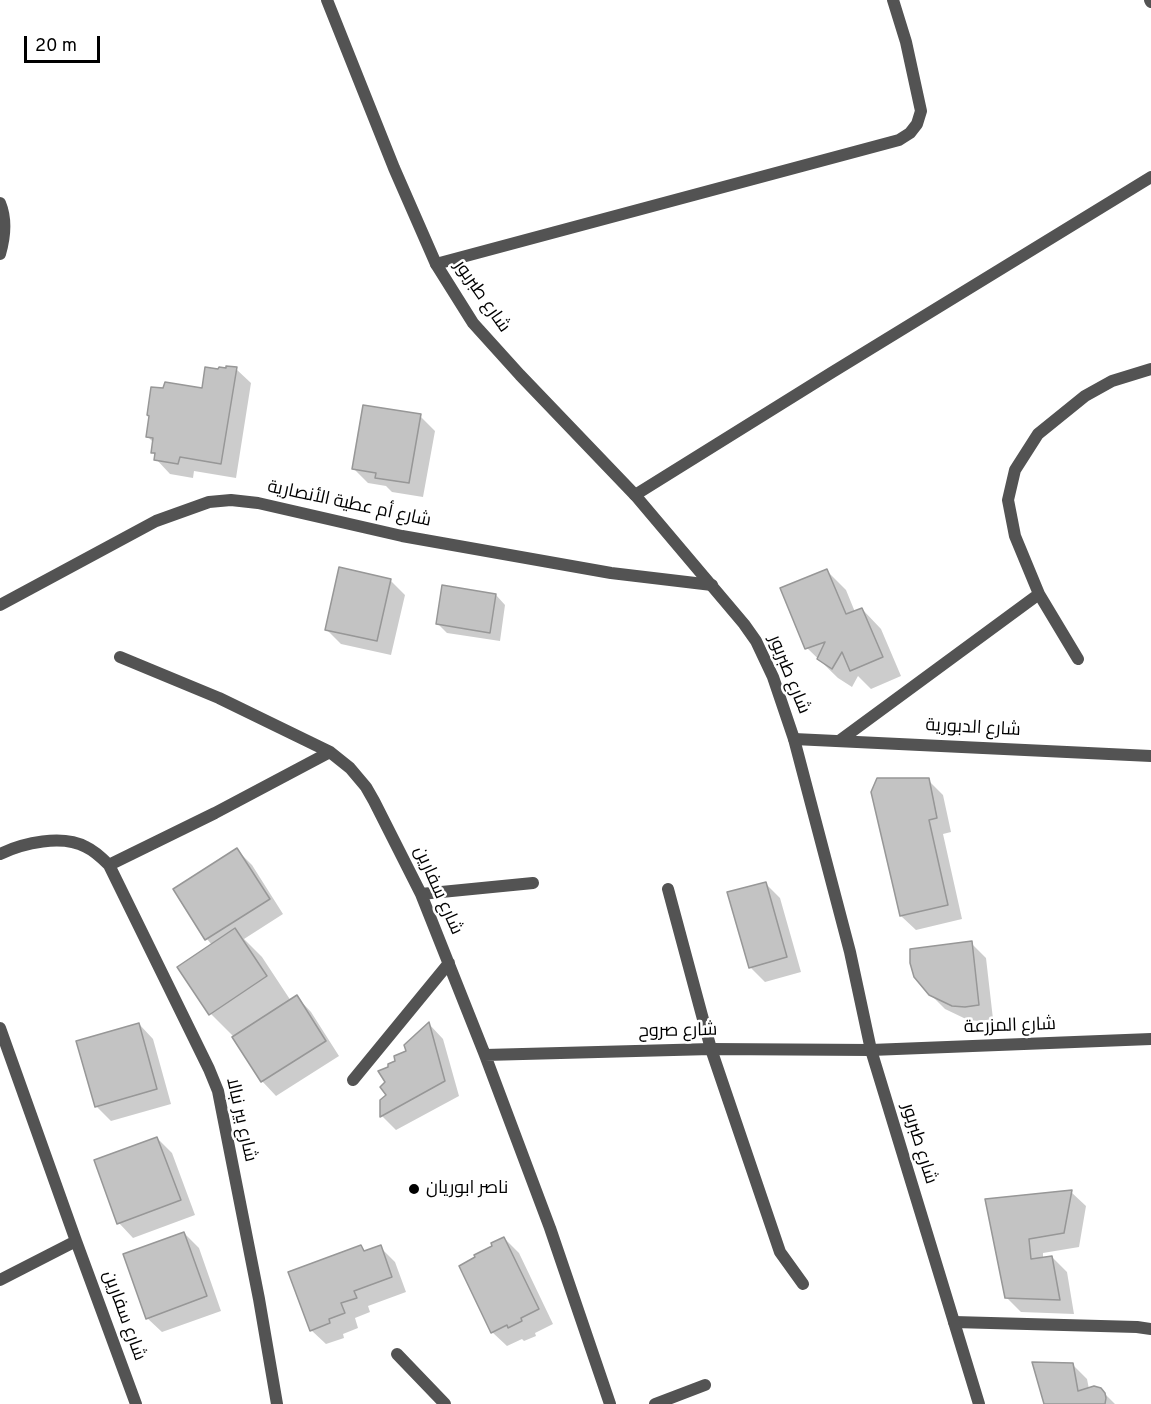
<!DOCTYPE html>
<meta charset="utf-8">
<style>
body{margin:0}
#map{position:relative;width:1151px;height:1404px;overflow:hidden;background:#fff;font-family:Overpass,sans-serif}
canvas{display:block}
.scale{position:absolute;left:24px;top:36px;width:76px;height:27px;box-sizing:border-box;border:3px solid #000;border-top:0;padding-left:8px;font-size:18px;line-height:21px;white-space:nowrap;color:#000;-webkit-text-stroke:4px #fff;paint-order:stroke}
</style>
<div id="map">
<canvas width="1151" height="1404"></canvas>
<div class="scale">20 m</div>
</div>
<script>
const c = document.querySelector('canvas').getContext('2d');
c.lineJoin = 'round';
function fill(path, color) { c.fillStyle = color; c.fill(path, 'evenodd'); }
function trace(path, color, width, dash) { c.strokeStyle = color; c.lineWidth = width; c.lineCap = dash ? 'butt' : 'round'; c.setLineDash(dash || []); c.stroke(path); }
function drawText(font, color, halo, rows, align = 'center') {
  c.font = font + ' Overpass,Cairo,sans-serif'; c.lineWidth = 5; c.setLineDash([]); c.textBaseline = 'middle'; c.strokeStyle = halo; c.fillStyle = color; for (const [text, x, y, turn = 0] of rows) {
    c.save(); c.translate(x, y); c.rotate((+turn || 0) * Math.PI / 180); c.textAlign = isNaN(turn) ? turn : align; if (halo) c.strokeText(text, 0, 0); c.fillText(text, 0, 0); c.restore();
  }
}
fill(new Path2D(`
 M236 369 251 383 236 478 194 471 193 478 170 474 156 459V456L152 452 154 443 147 436 203 389 220 371Z
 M420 416 435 431 423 497 392 492 386 486 368 483 353 468Z
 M826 570 846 590 855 612 862 609 881 629 901 676 871 689 858 676 852 687 838 678 807 648Z
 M390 580 405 595 391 655 341 644 326 629Z
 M496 595 505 605 500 641 447 633 437 623Z
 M928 780 943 795 951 832 943 834 962 919 916 930 901 916Z
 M237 850 252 865 283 914 244 939 262 957 291 1001 297 997 311 1012 339 1056 276 1096 262 1081 233 1036 211 1014 212 945 207 939 175 889Z
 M765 883 780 898 801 972 765 982 750 967Z
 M971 943 986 958 993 1019 980 1021 968 1020 945 1009 921 985Z
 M139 1024 153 1039 171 1104 111 1121 96 1106Z
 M429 1024 443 1039 459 1096 396 1130 382 1116V1101L388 1095 397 1062Z
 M157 1138 172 1153 195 1215 133 1238 119 1223Z
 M1071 1192 1086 1206 1079 1247 1043 1253V1259L1052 1257 1067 1272 1074 1314 1021 1312 1007 1298 987 1200Z
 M184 1233 199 1248 221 1311 162 1332 147 1318Z
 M504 1238 519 1253 553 1324 535 1333 536 1336 524 1341 522 1339 507 1346 492 1332 493 1247Z
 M361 1247 366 1252 380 1247 395 1262 406 1292 368 1306 370 1312 355 1318 358 1328 343 1334 344 1338 326 1344 311 1330Z
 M1072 1364 1087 1379 1089 1389H1100L1115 1404H1045Z`), '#0003');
const building = new Path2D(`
 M226 366 237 367 221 464 180 457 178 464 154 460 155 453H151L153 438 146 437 149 416 147 415 151 387 163 388 165 382 202 388 205 367 218 369 219 367 226 368Z
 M363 405 421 414 409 483 375 478 376 473 352 469Z
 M339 567 391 579 377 641 325 630Z
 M827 569 846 614 862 608 883 657 850 671 842 652 832 669 817 659 825 642 805 649 780 588Z
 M442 585 496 594 490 633 436 624Z
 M877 778H929L937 818 929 820 948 905 900 916 871 792Z
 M237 848 270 899 205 940 173 889Z
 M766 882 787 957 749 968 727 892Z
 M235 928 267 976 209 1015 177 967Z
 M972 941 979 1005 965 1007 952 1006 929 995 914 977 910 963V949Z
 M297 995 326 1041 261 1082 232 1037Z
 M429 1022 445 1081 380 1117V1100L386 1095 380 1087 385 1082 378 1071 388 1067V1064L395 1061 394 1056 406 1051 404 1045Z
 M139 1023 157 1089 95 1107 76 1041Z
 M157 1137 181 1200 117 1224 94 1160Z
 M1072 1190 1064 1233 1029 1239 1031 1259 1052 1256 1060 1300 1005 1298 985 1199Z
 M184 1232 207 1296 146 1319 123 1254Z
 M504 1237 539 1309 521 1318 522 1321 508 1328 507 1325 491 1333 459 1266 475 1257 474 1255 492 1246 491 1243Z
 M361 1245 364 1251 381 1245 392 1277 354 1291 357 1298 341 1303 345 1313 329 1319 330 1323 310 1331 288 1272Z
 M1032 1362 1073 1363 1078 1391 1094 1386 1101 1388 1105 1393 1106 1398 1105 1404H1044Z`);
fill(building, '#c3c3c3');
trace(building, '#979797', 1.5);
trace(new Path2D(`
 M668 889 711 1049 780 1252 803 1284
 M397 1354 445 1404`), '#535353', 12);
trace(new Path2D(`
 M1150 0 1151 2
 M0 203C7 220 5 237 0 254
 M436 264 899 140 910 133 917 124 921 111 906 42 893 0
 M635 495 831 373 1151 177
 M0 605 156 521 209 502 231 500 258 503 402 536 611 573 712 585
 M120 657 219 698 330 752 350 768 366 787 374 801 421 894 485 1055 550 1228 610 1404
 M1078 659 1039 594 1015 536 1008 500 1015 470 1038 434 1085 396 1112 381 1151 369
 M794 739 1151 756
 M839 741 1039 594
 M0 854C23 843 62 834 86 847 95 851 102 858 109 865L209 1069 218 1091 259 1299 277 1404
 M109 865 215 813 330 752
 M421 894 533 883
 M0 1028 76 1241 136 1404
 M485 1055 711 1049 871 1050 1151 1039
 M353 1080 449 963
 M0 1280 76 1241
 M954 1322 1137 1327 1151 1329
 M655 1404 705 1385`), '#535353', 12);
trace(new Path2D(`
 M327 0 394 168 436 264 473 323 520 375 635 495 744 624 756 641 773 677 794 739 850 952 871 1050 979 1404`), '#535353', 12);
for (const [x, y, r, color] of [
 [414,1189,6,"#000"]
]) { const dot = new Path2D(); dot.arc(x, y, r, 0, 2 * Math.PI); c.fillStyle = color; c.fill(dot); trace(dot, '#fff', 2); }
drawText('18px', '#000', '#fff', [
 ["شارع طبربور",481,297,55],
 ["شارع أم عطية الأنصارية",349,505,12],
 ["شارع طبربور",788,675,68],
 ["شارع الدبورية",973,729,3],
 ["شارع سفارين",437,891,66],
 ["شارع المزرعة",1010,1027,-2],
 ["شارع صروح",678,1032,-1],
 ["شارع بير نبالا",240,1120,77],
 ["شارع طبربور",918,1144,73],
 ["شارع سفارين",123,1316,70]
]);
drawText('18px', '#000', '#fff', [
 ["ناصر ابوريان",426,1189]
], 'left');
</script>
